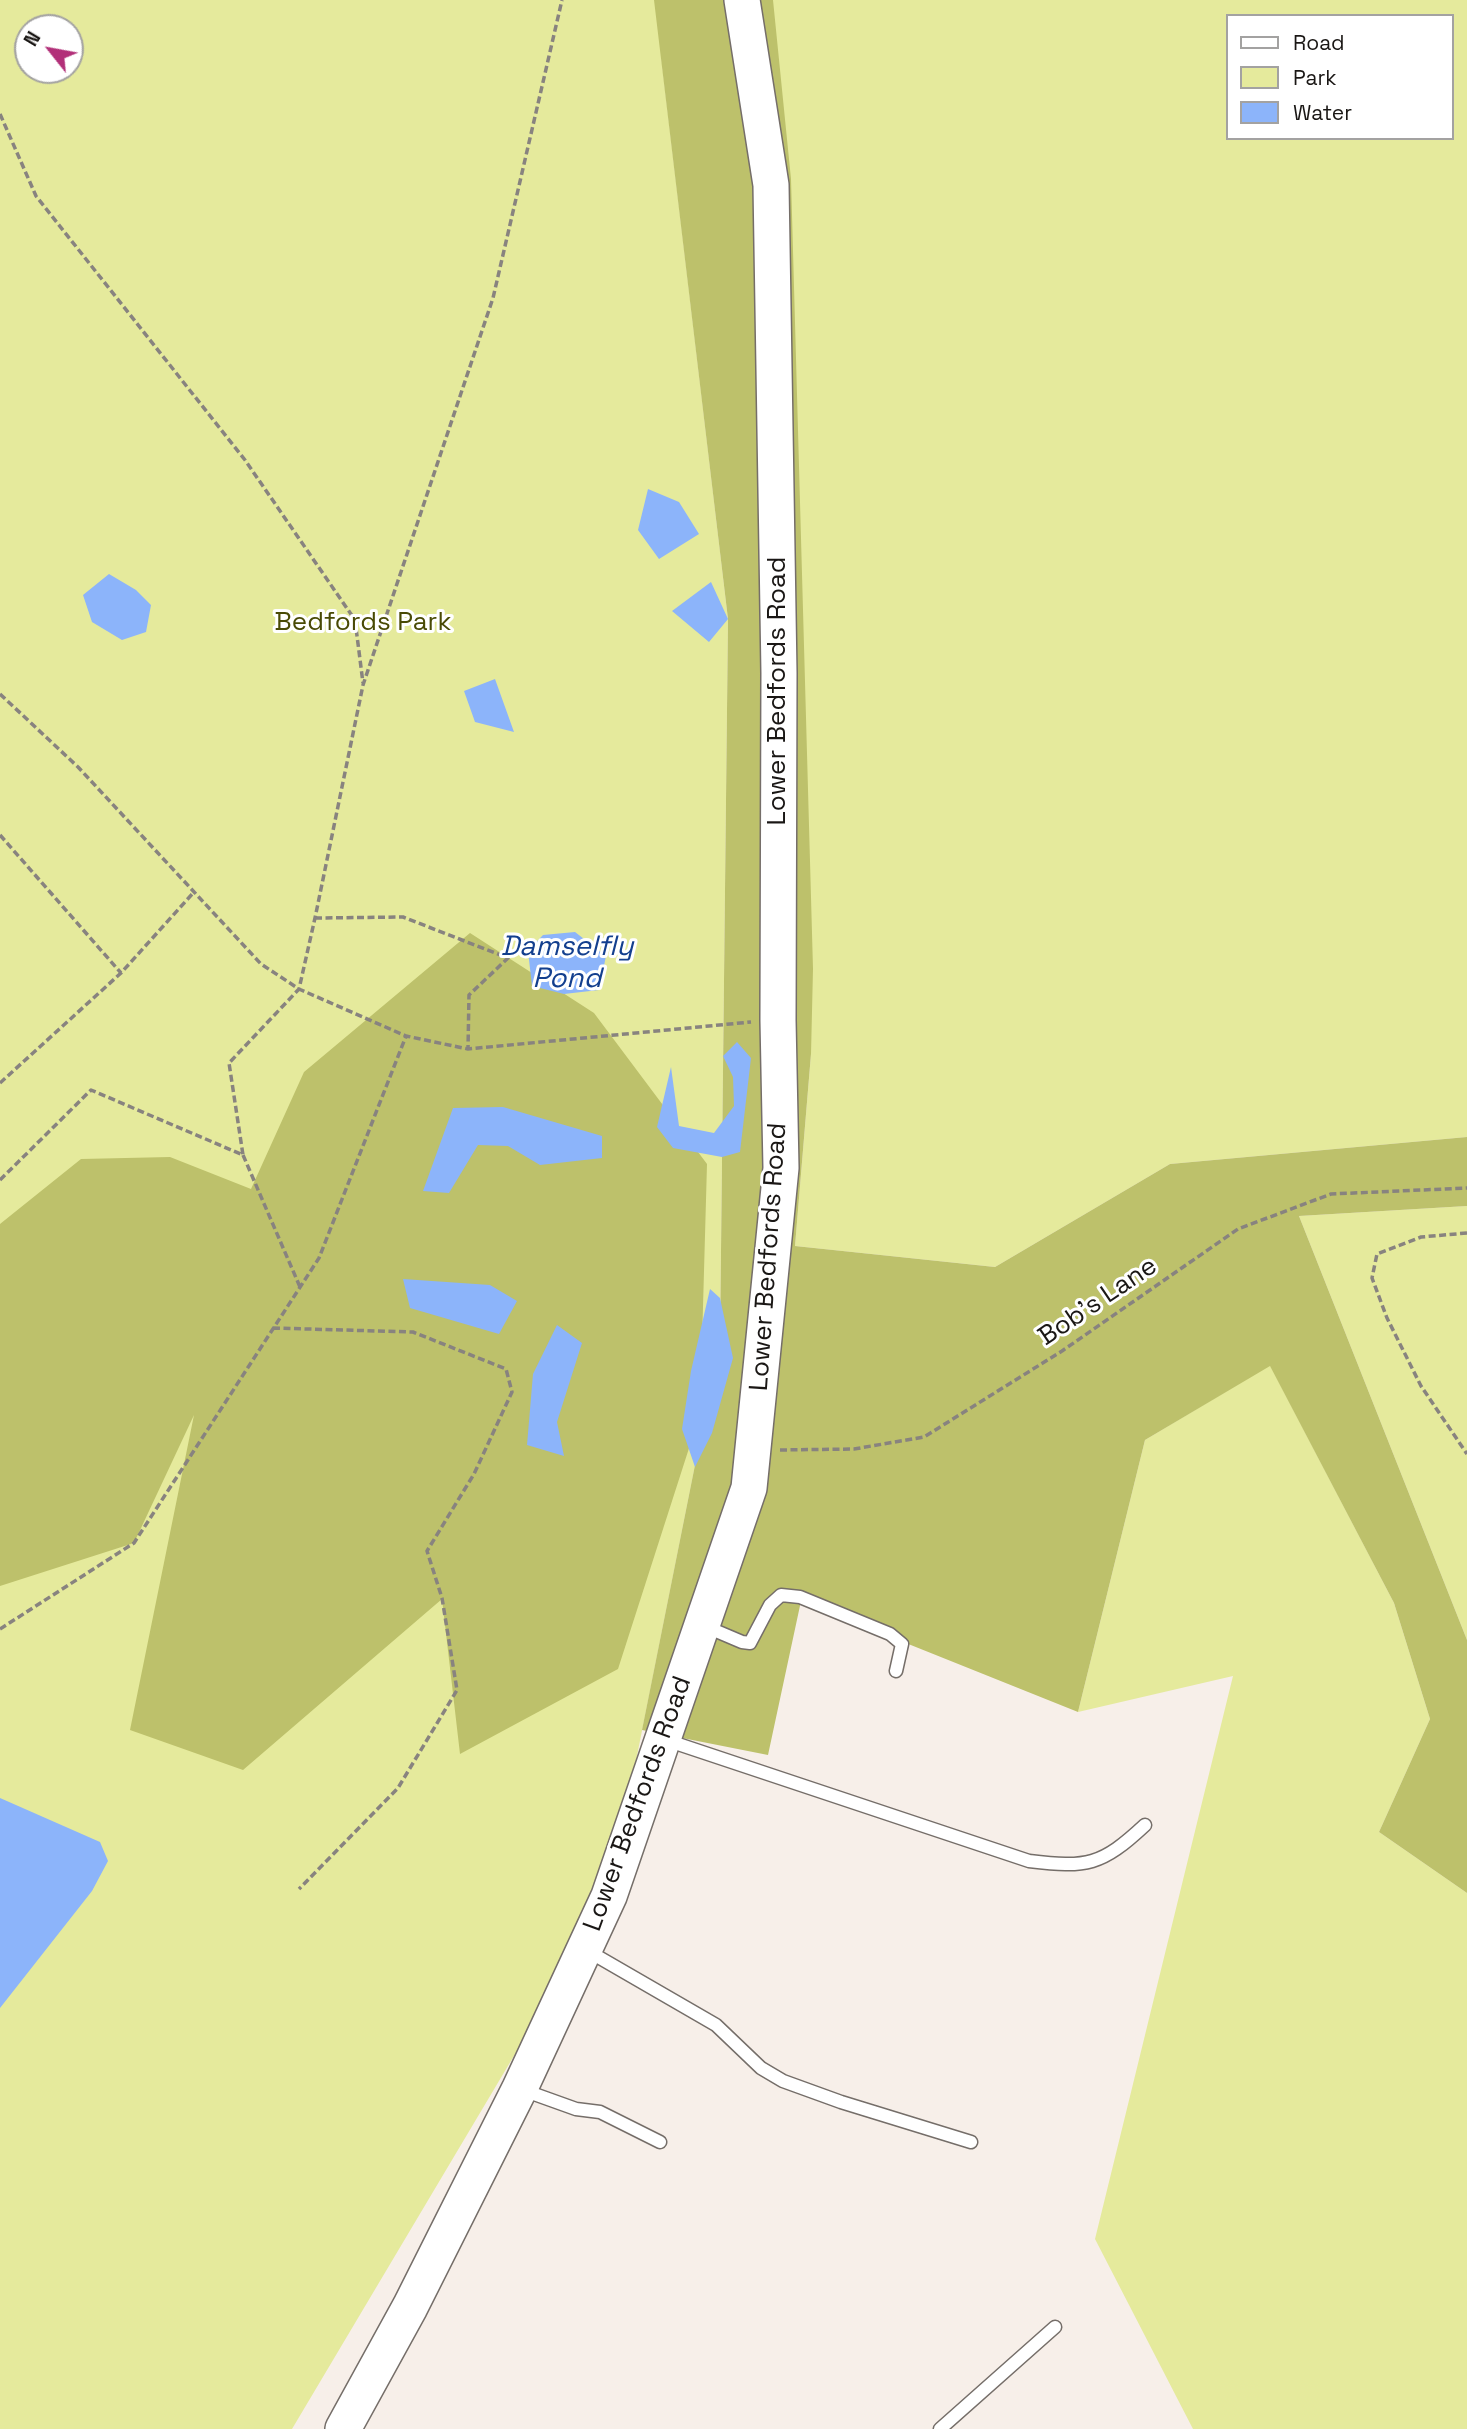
<!DOCTYPE html>
<style>
body{margin:0}
#map{position:relative;width:1467px;height:2429px;overflow:hidden;background:#f7efe9;font-family:"Space Grotesk",sans-serif}
canvas{display:block}
.legend{position:absolute;left:1226px;top:14px;width:228px;height:126px;box-sizing:border-box;background:#fff;border:2px solid #a3a2a1;margin:0;padding:9px 12px;list-style:none;font-size:21px;color:#1a1715}
.legend li{display:flex;align-items:center;gap:14px;height:35px}
.legend b{width:35px;border:2px solid #a3a2a1}
.north{position:absolute;left:14px;top:14px;width:70px;height:70px;box-sizing:border-box;background:#fff;border:2px solid #a3a2a1;border-radius:50%;rotate:301deg;font-size:19px;font-weight:700;line-height:28px;text-align:center;color:#1a1715}
.north::after{content:'';display:block;margin:auto;width:24px;height:32px;background:#b23079;clip-path:polygon(50% 0,100% 100%,50% 72%,0 100%)}
</style>
<div id="map">
<canvas width="1467" height="2429"></canvas>
<ul class="legend">
<li><b style="height:9px;background:#fff"></b>Road</li>
<li><b style="height:19px;background:#e5ea9c"></b>Park</li>
<li><b style="height:19px;background:#8cb4fa"></b>Water</li>
</ul>
<div class="north">N</div>
</div>
<script>
const c = document.querySelector('canvas').getContext('2d');
c.lineJoin = 'round';
function fill(path, color) { c.fillStyle = color; c.fill(path, 'evenodd'); }
function trace(path, color, width, dash) { c.strokeStyle = color; c.lineWidth = width; c.lineCap = dash ? 'butt' : 'round'; c.setLineDash(dash || []); c.stroke(path); }
function drawText(font, color, halo, rows, align = 'center') {
  c.font = font + ' "Space Grotesk",sans-serif'; c.lineWidth = 6; c.setLineDash([]); c.textBaseline = 'middle'; c.strokeStyle = halo; c.fillStyle = color; for (const [text, x, y, turn = 0] of rows) {
    c.save(); c.translate(x, y); c.rotate((+turn || 0) * Math.PI / 180); c.textAlign = isNaN(turn) ? turn : align; if (halo) c.strokeText(text, 0, 0); c.fillText(text, 0, 0); c.restore();
  }
}
fill(new Path2D(`
 M0 0H657L662 64 728 619 720 1340 609 1896 292 2429H0ZM28 28H70V70H28Z
 M742 0H1467V1137L1170 1164 995 1267 795 1246 811 1054ZM1227 16H1451V138H1227Z
 M1467 1206V1640L1299 1216Z
 M1270 1365 1394 1603 1430 1719 1379 1832 1467 1893V2429H1193L1095 2239 1233 1676 1078 1712 1145 1440Z`), '#e5ea9c');
fill(new Path2D(`
 M654 0H773L791 179 813 969 811 1054 795 1246 995 1267 1170 1164 1467 1137V1206L1299 1216 1467 1640V1893L1379 1832 1430 1719 1394 1603 1270 1366 1145 1440 1078 1712 801 1601 768 1755 642 1730 720 1340 728 619Z
 M470 933 594 1013 707 1164 700 1414 618 1669 460 1754 442 1599 243 1770 130 1730 194 1415 134 1543 0 1586V1224L81 1159 170 1157 251 1189 304 1072Z`), '#bdc16b');
fill(new Path2D(`
 M648 489 679 502 699 534 659 559 638 530Z
 M109 574 136 590 151 605 146 632 122 640 92 622 83 595Z
 M711 582 728 619 709 642 672 611Z
 M495 679 514 732 475 722 464 691Z
 M575 932 606 956 599 990 564 994 532 986 528 951 543 935Z
 M737 1042 751 1058 740 1152 722 1157 673 1148 657 1127 671 1067 679 1126 714 1133 734 1106 733 1077 723 1056Z
 M503 1107 602 1136V1158L540 1165 508 1146 478 1145 449 1193 423 1191 453 1108Z
 M403 1279 490 1285 517 1301 499 1334 410 1308Z
 M710 1289 720 1298 733 1358 712 1433 695 1467 682 1429 691 1371Z
 M557 1325 582 1343 557 1422 564 1456 527 1445 533 1374Z
 M0 1798 100 1842 108 1861 92 1891 0 2008Z`), '#8cb4fa');
const lane = new Path2D(`
 M702 1625 742 1642 750 1643 770 1605 781 1595 800 1597 890 1634 902 1644 896 1671
 M663 1739 1029 1861C1087 1868 1101 1866 1145 1825
 M588 1951 716 2025 761 2068 783 2081 841 2102 971 2142
 M523 2090 576 2109 600 2112 660 2142
 M940 2429 1055 2327`);
const secondary = new Path2D(`
 M343 2429 410 2307 520 2088 609 1896 749 1488 781 1168 778 1020 779 673 771 185 742 0`);
trace(lane, '#756e69', 15);
trace(secondary, '#756e69', 38);
trace(new Path2D(`
 M0 114 36 196 245 460 355 620 363 683
 M0 694 78 767 261 964 299 989 406 1036 468 1049 751 1022
 M0 835 121 973
 M315 918 403 917 508 958 469 995 468 1049
 M0 1083 121 973 194 892
 M243 1155 300 1287
 M0 1180 91 1090 243 1155 229 1063 299 989 315 918 363 685 493 298 562 0
 M1467 1233 1421 1237 1377 1254 1372 1278 1387 1318 1421 1386 1467 1454
 M273 1328 413 1332 506 1369 512 1392 474 1474 427 1551 442 1598 457 1690 398 1788 299 1889
 M780 1450 854 1449 924 1437 1062 1351 1238 1229 1331 1194 1467 1188
 M0 1629 134 1543 319 1258 406 1036`), '#88837f', 3.5, [7, 3.5]);
trace(lane, '#fff', 12);
trace(secondary, '#fff', 35);
drawText('26px', '#494a05', '#fff', [
 ["Bedfords Park",363,623]
]);
drawText('26px', '#1a1715', '#fff', [
 ["Lower Bedfords Road",778,691,-90],
 ["Lower Bedfords Road",769,1257,-86],
 ["Bob's Lane",1098,1302,-34],
 ["Lower Bedfords Road",638,1804,-70]
]);
drawText('italic 28px', '#133f8e', '#fff', [
 ["Damselfly",567,947],
 ["Pond",567,979]
]);
</script>
